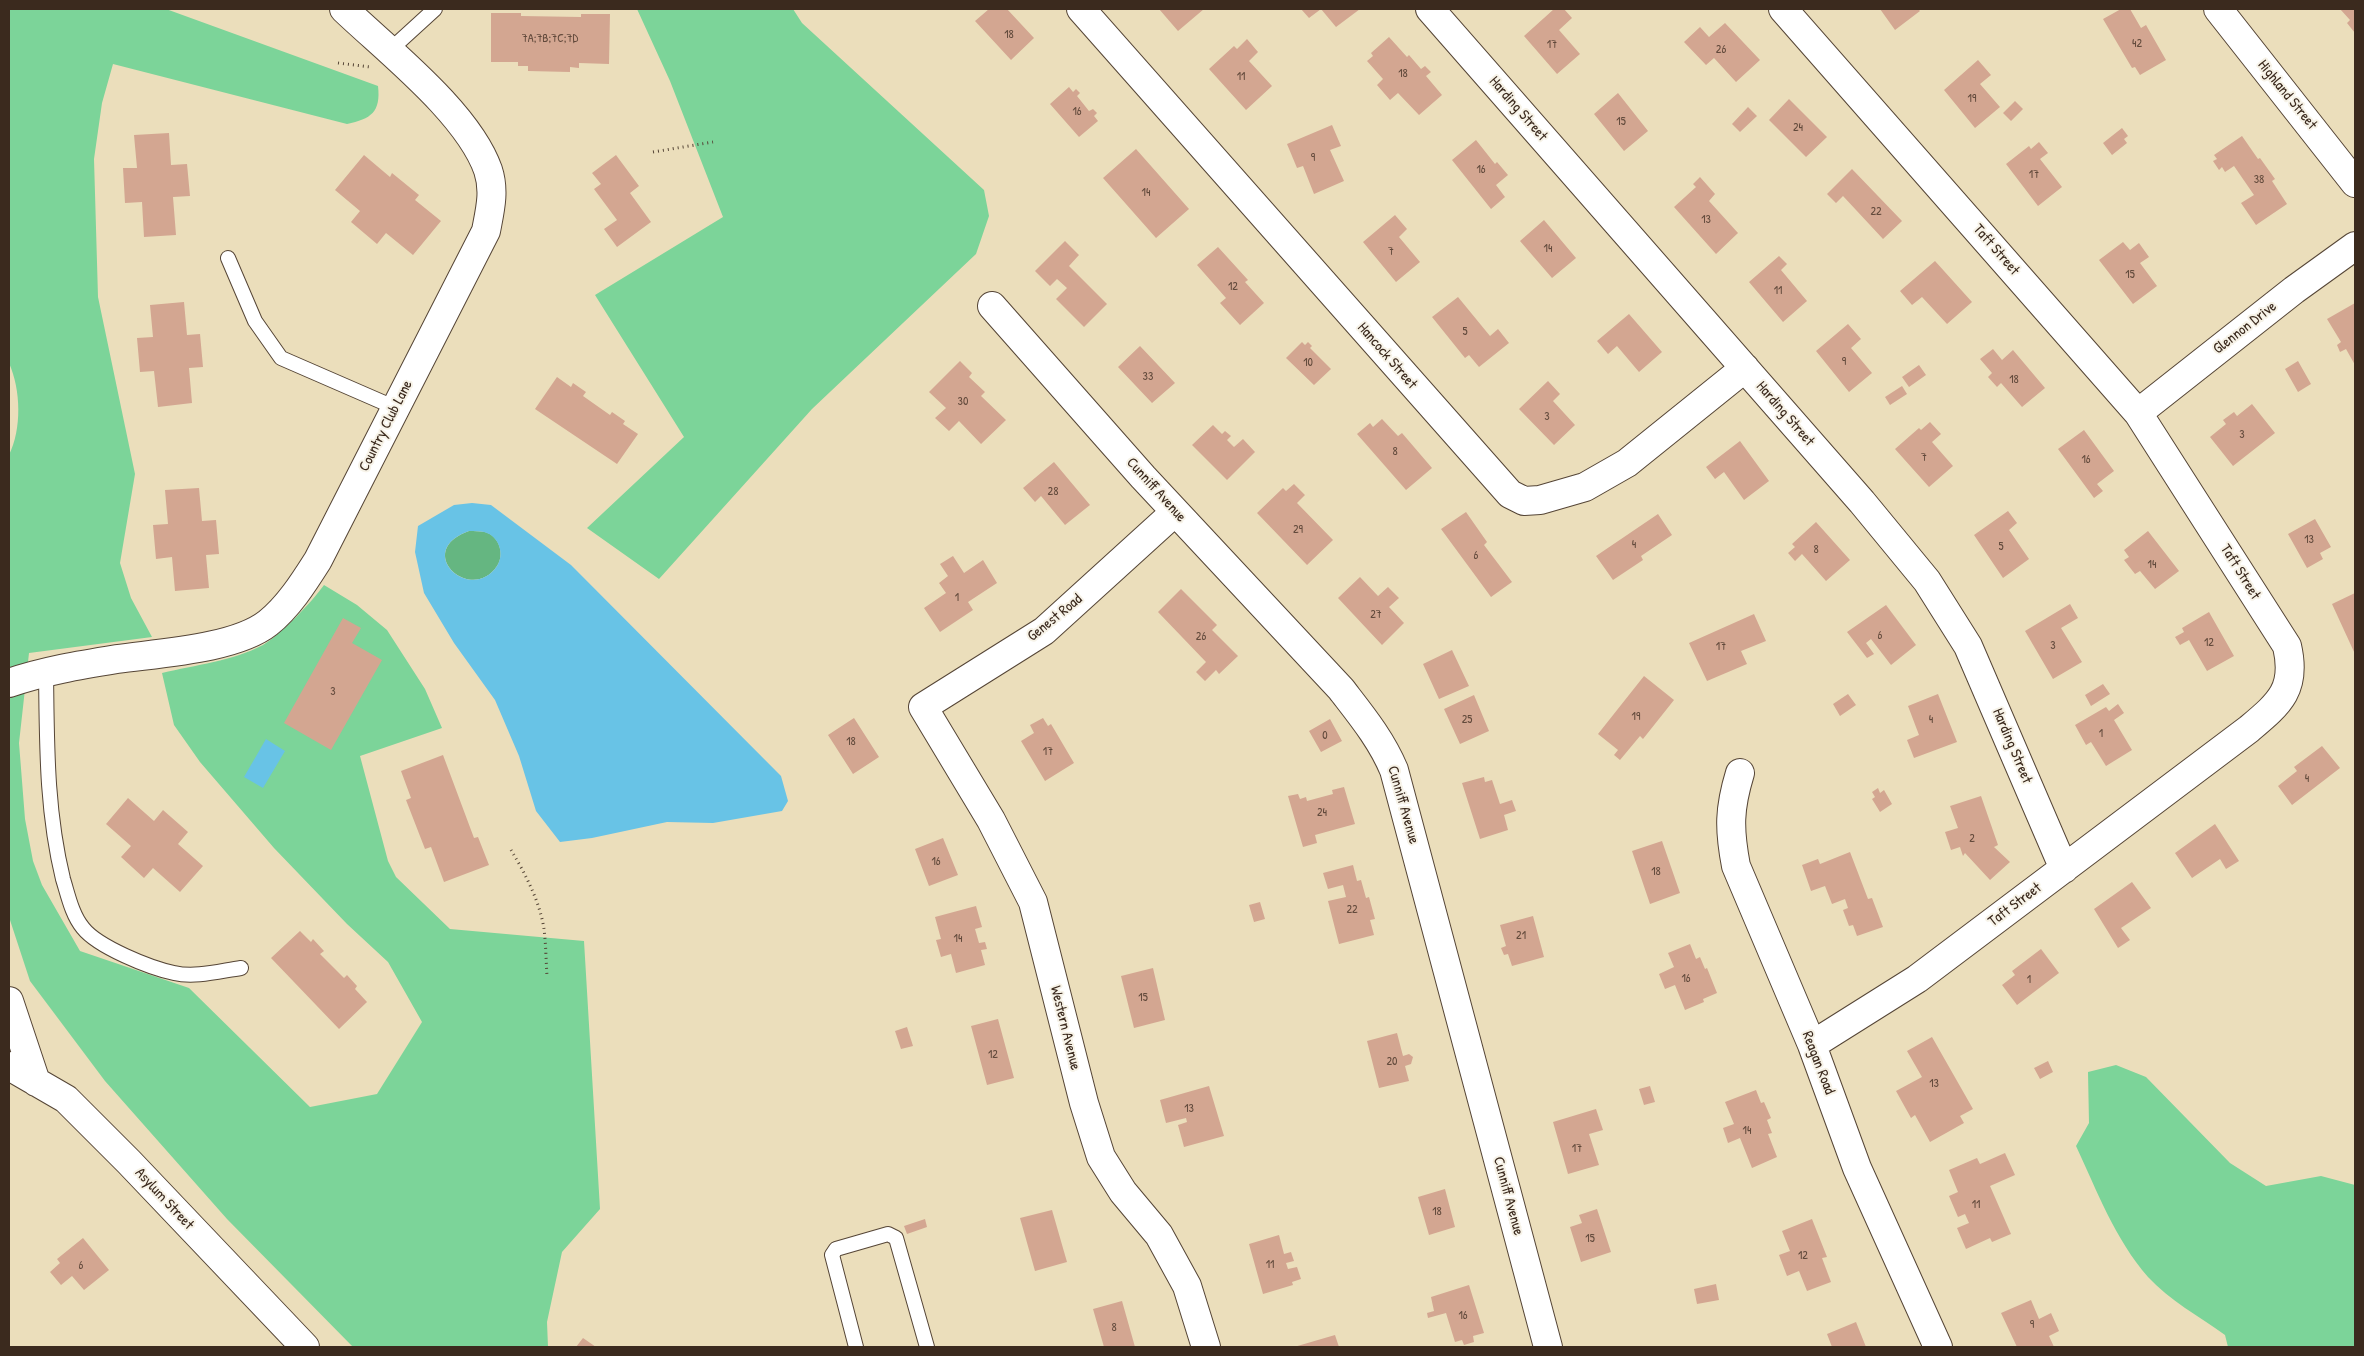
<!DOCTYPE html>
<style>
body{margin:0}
#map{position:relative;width:2364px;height:1356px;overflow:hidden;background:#ebdebb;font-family:"Patrick Hand",sans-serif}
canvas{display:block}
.frame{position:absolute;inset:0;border:10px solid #3b2a1e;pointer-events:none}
</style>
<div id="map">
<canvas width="2364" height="1356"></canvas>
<div class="frame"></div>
</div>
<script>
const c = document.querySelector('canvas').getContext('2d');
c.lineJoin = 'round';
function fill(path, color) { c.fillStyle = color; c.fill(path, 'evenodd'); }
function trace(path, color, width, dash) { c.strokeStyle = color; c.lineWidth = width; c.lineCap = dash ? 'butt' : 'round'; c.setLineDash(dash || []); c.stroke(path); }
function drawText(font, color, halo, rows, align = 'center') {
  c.font = font + ' "Patrick Hand",sans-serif'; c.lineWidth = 4; c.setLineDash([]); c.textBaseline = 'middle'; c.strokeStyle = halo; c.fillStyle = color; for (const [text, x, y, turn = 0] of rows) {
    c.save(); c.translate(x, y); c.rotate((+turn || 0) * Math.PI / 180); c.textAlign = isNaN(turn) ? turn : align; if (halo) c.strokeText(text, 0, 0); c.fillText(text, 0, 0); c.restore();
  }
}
fill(new Path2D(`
 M9 9H166L378 86C381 112 371 119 347 124L113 64 102 103 94 159 98 297 135 474 120 563 131 598 152 637 29 653 19 743 25 819 33 861 42 885 80 951 189 988 310 1107 377 1094 422 1022 388 962 347 924 274 848 200 762 174 725 162 673C195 665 233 661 263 645 280 635 312 602 324 585L357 605 387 630 425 689 442 728 360 756 388 861 396 877 450 929 584 941 600 1209 562 1252 547 1322 548 1347H353L227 1219 105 1081 30 981 9 917V455C22 429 21 390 9 363Z
 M637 9H793L802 23 984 190 989 216 976 254 812 409 659 579 587 528 684 437 595 295 723 217 670 81Z
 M2116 1065 2146 1077 2230 1163 2266 1186 2321 1176 2355 1185V1347H2228L2225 1335C2200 1317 2169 1300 2148 1277 2115 1239 2097 1191 2076 1146L2089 1123 2088 1072Z`), '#7cd499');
fill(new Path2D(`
 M469 531C474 531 480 531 485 532 499 536 505 554 497 566 471 605 412 551 469 531Z`), '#65b681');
fill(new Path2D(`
 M472 503 491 505 571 565 781 776 788 801 782 811 713 823 667 822 592 838 560 842 536 811 519 756 495 700 454 643 424 593 415 552 418 526 454 505ZM469 531C474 531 480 531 484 532 499 536 505 554 497 566 471 605 412 551 469 531Z
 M266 739 285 751 263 788 244 777Z`), '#68c3e6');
fill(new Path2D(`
 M989 9H1007L1034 38 1011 60 975 21Z
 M1159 9H1204L1178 31Z
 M1301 9H1321L1309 18Z
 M1321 9H1360L1336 27Z
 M1554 9H1564L1572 18 1559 30 1580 54 1557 74 1524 36Z
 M1880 9H1918L1920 11 1895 30Z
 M2121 9H2130L2141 28 2146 25 2166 60 2140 75 2135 67 2132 68 2103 19Z
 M2340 9H2355V33L2347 23 2350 20Z
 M491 13H521V16L581 17V14H610L609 64 579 63V68L570 67V72L528 71V66H518V62H491Z
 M1725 23 1760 60 1736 82 1714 58 1706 65 1684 42 1700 27 1709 37Z
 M1389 37 1407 57 1409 55 1421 69 1425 66 1431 72 1426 76 1442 95 1419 115 1398 93 1390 100 1377 85 1383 79 1367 61 1373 56 1371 53Z
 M1247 39 1258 52 1249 61 1272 86 1246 110 1209 69 1234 46 1237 49Z
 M1978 60 1991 75 1980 84 2000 107 1975 128 1944 90Z
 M1069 87 1073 92 1076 89 1080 93 1077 96 1089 111 1093 109 1097 113 1094 116 1098 121 1079 137 1050 104Z
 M1618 93 1648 131 1624 151 1594 114Z
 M1789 99 1827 137 1806 157 1769 120Z
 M2015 101 2023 109 2011 121 2003 113Z
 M1748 107 1757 116 1740 132 1732 124Z
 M1332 125 1341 146 1330 150 1344 181 1314 194 1303 166 1297 168 1287 144Z
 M2122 128 2128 136 2124 139 2127 143 2112 155 2103 143Z
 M169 133 171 165 187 164 190 196 173 197 176 235 144 237 142 202 125 203 123 168H137L134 135Z
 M2242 136 2258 159 2260 158 2275 179 2272 181 2287 204 2256 225 2241 203 2254 195 2234 166 2225 172 2222 167 2219 170 2213 161 2217 159 2214 155Z
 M1476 140 1495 164 1497 162 1508 175 1496 185 1505 197 1491 209 1452 160Z
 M2039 142 2048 153 2040 159 2062 187 2038 206 2006 164 2029 146 2031 149Z
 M1136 149 1189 209 1156 238 1103 178Z
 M364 155 390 177 392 173 419 195 415 200 441 221 413 255 386 233 377 244 351 222 360 211 335 190Z
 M616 155 639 186 630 193 651 222 617 247 604 229 617 220 594 189 601 184 592 173Z
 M1852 169 1902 221 1883 239 1843 196 1836 203 1827 194Z
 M1700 177 1715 194 1709 201 1738 233 1716 254 1674 207 1696 187 1693 184Z
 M1395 215 1407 229 1399 237 1420 262 1396 282 1363 242Z
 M1544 220 1576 258 1552 278 1520 241Z
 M1065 241 1079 255 1069 266 1107 304 1084 327 1056 299 1067 288 1057 279 1050 286 1035 271Z
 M2123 242 2130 250 2139 243 2149 257 2140 263 2157 286 2133 304 2099 260Z
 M1218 247 1248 280 1245 282 1264 303 1240 325 1220 303 1226 298 1197 265Z
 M1779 256 1787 264 1781 270 1807 301 1783 322 1749 282Z
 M1935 261 1972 302 1947 324 1922 297 1912 305 1900 291Z
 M1458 297 1490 336 1498 329 1509 343 1479 367 1469 355 1465 358 1432 317Z
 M184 302 187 335 200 334 203 367 189 368 192 403 158 407 154 371 140 372 137 338 153 337 150 305Z
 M2355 303V365L2346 349 2340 352 2337 345 2341 342 2327 319Z
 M1629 314 1662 352 1639 372 1617 346 1608 354 1597 341Z
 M1848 324 1861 339 1851 348 1872 373 1849 392 1816 351Z
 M1302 342 1305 345 1308 342 1312 346 1310 348 1331 369 1314 385 1286 358Z
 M1140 346 1175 383 1152 403 1118 367Z
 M1993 349 2002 360 2013 350 2045 388 2022 407 2001 383 1997 387 1988 377 1992 373 1980 359Z
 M960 361 972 373 969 377 985 392 981 396 1006 420 981 444 959 421 949 431 935 418 946 408 929 392Z
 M2298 361 2311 384 2298 392 2285 369Z
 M1919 365 1926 375 1909 387 1902 377Z
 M557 377 571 387 573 383 586 392 583 396 610 415 612 412 625 421 623 424 638 434 617 464 535 409Z
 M1548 381 1560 394 1553 401 1575 425 1554 445 1519 409Z
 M1902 386 1907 394 1890 405 1885 397Z
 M2252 404 2275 433 2233 466 2210 437 2226 424 2223 420 2234 412 2237 416Z
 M1382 419 1398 436 1402 433 1432 468 1406 490 1357 434 1370 423 1373 427Z
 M1930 422 1941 434 1932 442 1953 466 1929 487 1895 449 1919 428 1921 430Z
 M1213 425 1222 434 1225 431 1231 436 1227 440 1234 447 1243 439 1255 452 1227 480 1192 445Z
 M2084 430 2114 471 2097 484 2103 491 2094 498 2058 449Z
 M1740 441 1769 481 1744 500 1724 472 1715 479 1706 467Z
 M1054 462 1090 505 1065 525 1041 496 1035 502 1023 488Z
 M1294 484 1305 495 1297 503 1333 540 1307 565 1257 513 1283 488 1286 491Z
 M199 488 202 521 216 520 219 554 206 555 209 588 175 591 172 557 156 559 153 525 168 524 165 490Z
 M2008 511 2017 523 2009 530 2029 559 2003 578 1974 535Z
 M1466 512 1487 542 1484 545 1512 582 1491 597 1441 529Z
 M1658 514 1672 535 1641 556 1643 560 1613 580 1596 556Z
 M2315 519 2331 547 2320 553 2323 559 2307 568 2288 534Z
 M1816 522 1850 560 1826 581 1802 554 1795 561 1788 553 1795 547 1792 544Z
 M2148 531 2179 571 2155 589 2140 571 2135 574 2124 560 2129 557 2124 550Z
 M953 556 964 573 983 560 997 583 968 602 973 610 940 632 924 608 946 593 939 583 948 576 940 564Z
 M1360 577 1378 596 1388 587 1399 598 1389 607 1404 623 1382 645 1338 598Z
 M1181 589 1217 625 1212 630 1238 656 1219 674 1216 670 1205 681 1196 672 1206 662 1158 612Z
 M2355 593V654L2332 604Z
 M2070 604 2078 618 2061 628 2082 662 2053 679 2025 631Z
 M1886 605 1916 645 1891 665 1871 639 1866 643 1874 654 1867 658 1847 632Z
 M2209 612 2234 656 2207 671 2189 640 2180 645 2175 637 2184 632 2182 628Z
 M1754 614 1766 641 1741 651 1747 664 1707 681 1689 643Z
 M343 618 361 628 352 643 382 660 331 750 284 723Z
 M1452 650 1469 686 1439 699 1423 664Z
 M1644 676 1674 700 1643 739 1640 736 1620 760 1614 755 1618 750 1598 734Z
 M2103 684 2110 694 2091 706 2085 695Z
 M1848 694 1856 705 1840 716 1833 704Z
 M1938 694 1957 742 1914 758 1907 740 1919 735 1908 706Z
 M1474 695 1489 731 1460 744 1444 709Z
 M2118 704 2124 713 2114 720 2132 750 2106 766 2091 742 2086 745 2075 725 2106 707 2109 711Z
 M854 718 879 757 853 774 828 735Z
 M1043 718 1048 726 1051 724 1074 763 1045 781 1021 741 1034 733 1030 725Z
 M1330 719 1342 741 1321 752 1309 731Z
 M2322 746 2340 768 2292 805 2278 786 2297 771 2294 767Z
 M443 755 474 838 478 837 489 865 444 882 431 847 425 849 406 800 411 798 401 771Z
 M1484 777 1485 782 1492 780 1500 804 1512 800 1516 811 1504 815 1508 830 1480 839 1462 783Z
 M1344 787 1355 824 1315 835 1317 843 1303 847 1288 796 1298 794 1300 799 1306 797 1307 801 1333 794 1332 790Z
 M1878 788 1880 793 1884 790 1892 804 1880 812 1872 799 1875 797 1872 792Z
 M1981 796 1998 845 1994 847 2010 862 1990 880 1965 853 1963 856 1960 847 1951 850 1945 832 1958 828 1950 806Z
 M128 798 154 821 163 810 188 832 178 844 203 866 180 892 153 868 144 878 121 857 131 846 106 824Z
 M2215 824 2239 861 2226 869 2220 859 2192 878 2175 853Z
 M943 838 958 875 929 886 915 849Z
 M1662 841 1680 893 1650 904 1632 851Z
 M1850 852 1868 899 1872 898 1883 927 1857 936 1853 925 1849 926 1843 910 1848 908 1845 899 1832 904 1825 886 1811 891 1802 865 1818 859 1820 864Z
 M1353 865 1357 881 1361 880 1366 898 1369 897 1375 919 1370 920 1374 935 1339 944 1328 901 1346 897 1343 885 1328 889 1323 873Z
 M2132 882 2151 908 2121 928 2130 940 2118 948 2094 909Z
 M1260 902 1265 919 1254 922 1249 905Z
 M976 906 982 927 975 929 979 943 985 942 987 949 981 950 985 965 956 973 951 954 941 957 936 940 941 939 935 917Z
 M1533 916 1544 957 1512 966 1508 954 1504 955 1501 948 1506 946 1500 925Z
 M300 931 311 942 313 939 324 951 320 954 344 978 347 975 357 986 355 989 367 1002 339 1029 271 958Z
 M1690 944 1696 959 1700 957 1705 969 1707 968 1717 993 1703 999 1704 1002 1685 1010 1675 985 1665 989 1659 974 1674 967 1668 953Z
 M2041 949 2059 973 2017 1005 2002 985 2015 975 2012 971Z
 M1153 968 1165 1020 1134 1028 1121 976Z
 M998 1019 1014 1078 987 1085 971 1026Z
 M907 1027 913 1046 901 1049 895 1031Z
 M1397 1033 1403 1056 1409 1054 1413 1057 1411 1064 1405 1066 1409 1081 1379 1088 1367 1041Z
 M1932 1037 1973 1109 1960 1116 1964 1123 1930 1142 1915 1115 1911 1118 1896 1091 1922 1077 1907 1051Z
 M2048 1061 2053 1072 2040 1079 2034 1068Z
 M1209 1086 1224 1136 1184 1147 1178 1125 1187 1122 1186 1118 1166 1123 1160 1100Z
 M1650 1086 1655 1102 1644 1105 1639 1089Z
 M1756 1090 1761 1103 1764 1102 1771 1118 1767 1120 1772 1133 1768 1134 1777 1157 1752 1168 1740 1138 1728 1143 1723 1128 1734 1124 1725 1102Z
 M1596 1109 1603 1130 1589 1134 1599 1165 1568 1174 1553 1122Z
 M2005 1153 2015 1175 1990 1186 2011 1234 1992 1242 1990 1238 1966 1249 1957 1228 1969 1223 1965 1214 1958 1217 1949 1196 1958 1192 1949 1170 1977 1158 1980 1164Z
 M1445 1189 1455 1227 1429 1235 1418 1197Z
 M1597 1209 1611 1252 1581 1262 1570 1227 1582 1223 1579 1215Z
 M1052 1210 1067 1262 1035 1271 1020 1218Z
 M925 1219 927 1227 907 1234 904 1226Z
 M1812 1219 1827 1257 1822 1258 1831 1282 1807 1291 1799 1271 1787 1276 1779 1255 1790 1251 1782 1231Z
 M1279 1235 1284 1254 1291 1252 1294 1261 1286 1263 1288 1269 1297 1267 1301 1279 1292 1282 1293 1285 1263 1294 1249 1244Z
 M83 1238 109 1270 84 1290 72 1276 61 1285 50 1272 60 1263 57 1259Z
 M1716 1284 1719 1300 1697 1304 1694 1289Z
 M1469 1285 1484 1333 1473 1336 1474 1342 1464 1345 1462 1340 1455 1342 1446 1313 1428 1318 1427 1313 1434 1311 1431 1297Z
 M2031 1300 2039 1319 2051 1313 2059 1331 2049 1336 2054 1347H2017L2001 1313Z
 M1122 1301 1135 1347H1104L1093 1309Z
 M1856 1322 1866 1347H1832L1827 1334Z
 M1335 1335 1339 1347H1294Z
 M583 1338 596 1347H576Z`), '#d3a691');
const lane = new Path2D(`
 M389 51 435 9
 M228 258 255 321 281 358 396 408
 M46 672C47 743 46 809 63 879 68 895 72 915 83 928 98 947 150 968 174 973 195 978 220 971 241 968
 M856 1347 832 1255 836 1249 888 1234 896 1238 927 1347`);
const street = new Path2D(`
 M1081 9 1510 494 1524 501 1540 500 1585 487 1627 463 1745 368
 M1430 9 1862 502 1927 581 1968 646 2064 869
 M1783 9 2138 413 2287 646C2297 689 2280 703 2249 729L1917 979 1812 1045
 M2218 9 2355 183
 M992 306 1143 477 1341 689C1361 715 1381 739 1394 770L1548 1347
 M2138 413 2294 290 2355 246
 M1175 512 1044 631 923 707 991 820 1033 902 1084 1103 1101 1157 1123 1192 1159 1235 1187 1286 1206 1347
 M9 683C44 671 80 665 117 659 159 653 235 649 268 623 289 606 304 582 318 560L486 231C490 210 495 191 488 170 468 113 388 51 344 9
 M1740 773C1729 809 1729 829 1736 866L1812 1045 1857 1168 1938 1347
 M9 1001 36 1082
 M9 1066 66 1099 129 1162 305 1347`);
trace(lane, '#554536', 16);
trace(street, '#554536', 30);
trace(new Path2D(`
 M338 63 370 67
 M653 152 713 142
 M511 850C525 873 540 902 544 929 546 945 546 961 547 976`), '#554536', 3, [1, 4]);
trace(lane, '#fff', 14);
trace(street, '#fff', 28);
drawText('12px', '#61493b', null, [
 ["18",1009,35],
 ["7A;7B;7C;7D",550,39],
 ["42",2137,44],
 ["17",1552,45],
 ["26",1721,50],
 ["18",1403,74],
 ["11",1241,77],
 ["19",1972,99],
 ["16",1077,112],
 ["15",1621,122],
 ["24",1798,128],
 ["9",1313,158],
 ["16",1481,170],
 ["17",2034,175],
 ["38",2259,180],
 ["14",1146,193],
 ["22",1876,212],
 ["13",1706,220],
 ["14",1548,249],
 ["7",1391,252],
 ["15",2130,275],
 ["12",1233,287],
 ["11",1778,291],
 ["5",1465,332],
 ["9",1844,362],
 ["10",1308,363],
 ["33",1148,377],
 ["18",2014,380],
 ["30",963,402],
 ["3",1547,417],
 ["3",2242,435],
 ["8",1395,452],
 ["7",1924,458],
 ["16",2086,460],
 ["28",1053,492],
 ["29",1298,530],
 ["13",2309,540],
 ["4",1634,545],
 ["5",2001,547],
 ["8",1816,550],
 ["6",1476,556],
 ["14",2152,565],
 ["1",957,598],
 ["27",1376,615],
 ["6",1880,636],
 ["26",1201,637],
 ["12",2209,643],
 ["3",2053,646],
 ["17",1721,647],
 ["3",333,692],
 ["19",1636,717],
 ["25",1467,720],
 ["4",1931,720],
 ["1",2101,734],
 ["0",1325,736],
 ["18",851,742],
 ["17",1048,752],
 ["4",2307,779],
 ["24",1322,813],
 ["2",1972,839],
 ["16",936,862],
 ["18",1656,872],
 ["22",1352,910],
 ["21",1521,936],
 ["14",958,939],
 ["16",1686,979],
 ["1",2029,980],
 ["15",1143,998],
 ["12",993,1055],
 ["20",1392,1062],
 ["13",1934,1084],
 ["13",1189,1109],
 ["14",1747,1131],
 ["17",1577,1149],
 ["11",1976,1205],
 ["18",1437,1212],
 ["15",1590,1239],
 ["12",1803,1256],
 ["11",1270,1265],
 ["6",81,1266],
 ["16",1463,1316],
 ["9",2032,1325],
 ["8",1114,1328]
]);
drawText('15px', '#3b2a1e', '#f7f3e8', [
 ["Highland Street",2287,95,51],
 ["Harding Street",1518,109,49],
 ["Taft Street",1996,250,49],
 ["Glennon Drive",2245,328,-38],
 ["Hancock Street",1387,356,49],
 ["Harding Street",1785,414,49],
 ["Country Club Lane",386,426,-63],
 ["Cunniff Avenue",1156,490,48],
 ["Taft Street",2240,572,58],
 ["Genest Road",1055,618,-39],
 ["Harding Street",2012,746,67],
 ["Cunniff Avenue",1403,805,74],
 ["Taft Street",2015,905,-37],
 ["Western Avenue",1065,1028,76],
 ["Reagan Road",1818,1063,69],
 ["Cunniff Avenue",1508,1196,75],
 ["Asylum Street",164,1199,47]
]);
</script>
